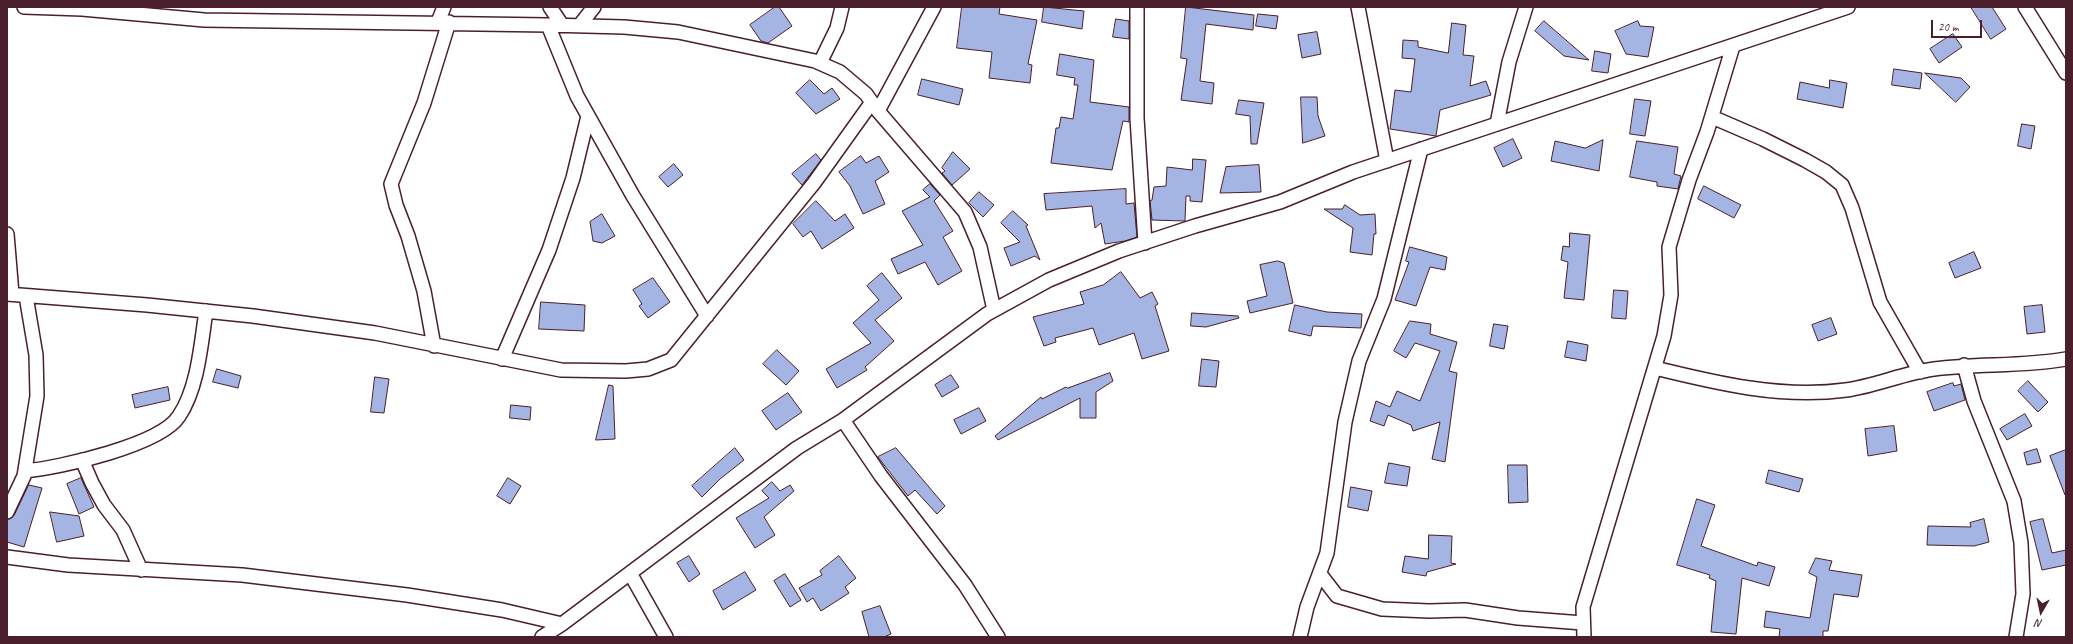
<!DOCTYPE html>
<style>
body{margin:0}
#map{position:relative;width:2073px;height:644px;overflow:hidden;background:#fff;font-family:Caveat,sans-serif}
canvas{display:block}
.frame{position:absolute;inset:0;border:8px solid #4a1f2b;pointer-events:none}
.north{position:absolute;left:2021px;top:592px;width:40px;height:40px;-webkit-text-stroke:3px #fff;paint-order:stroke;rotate:189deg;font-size:11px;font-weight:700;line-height:16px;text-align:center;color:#4a1f2b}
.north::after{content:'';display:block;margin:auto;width:14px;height:18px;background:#4a1f2b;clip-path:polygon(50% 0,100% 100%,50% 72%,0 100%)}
.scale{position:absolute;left:1931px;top:20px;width:51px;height:18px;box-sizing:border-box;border:2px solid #4a1f2b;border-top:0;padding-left:5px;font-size:12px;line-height:14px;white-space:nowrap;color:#4a1f2b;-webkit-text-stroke:3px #fff;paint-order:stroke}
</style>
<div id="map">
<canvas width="2073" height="644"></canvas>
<div class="frame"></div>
<div class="north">N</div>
<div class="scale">20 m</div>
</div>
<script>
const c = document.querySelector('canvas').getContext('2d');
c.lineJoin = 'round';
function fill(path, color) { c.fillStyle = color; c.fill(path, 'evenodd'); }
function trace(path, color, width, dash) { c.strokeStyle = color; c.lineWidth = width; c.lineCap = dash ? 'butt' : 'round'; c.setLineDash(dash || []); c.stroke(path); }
const building = new Path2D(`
 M775 7H779L792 26 768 43 761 41 750 25Z
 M962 7H1000L999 14 1037 20 1028 64 1032 65 1030 83 989 78 992 52 957 48Z
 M1044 7 1084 11 1082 29 1042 22Z
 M1186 7 1254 15 1253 30 1206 24 1200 81 1214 83 1212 104 1181 100 1187 59 1181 58Z
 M1971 7H1992L2006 29 1991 39Z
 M1258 14 1278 16 1276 29 1256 26Z
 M1116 19 1129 21V39L1113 37Z
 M1544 21 1589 60 1564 56 1535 31Z
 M1638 21 1640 26 1654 27 1648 57 1626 54 1615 31Z
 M1452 23 1466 25 1463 55 1474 56 1470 86 1486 81 1491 95 1440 110 1436 136 1390 129 1395 90 1411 92 1415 59 1402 58 1403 40 1418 41V47L1448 53Z
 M1317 32 1321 54 1302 58 1298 35Z
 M1953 34 1962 47 1939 63 1930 49Z
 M1595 51 1611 54 1608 73 1592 71Z
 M1060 54 1094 60 1090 102 1129 107V122L1123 121 1112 170 1051 163 1056 128H1059L1061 117 1073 119 1078 85H1074L1075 78 1057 75Z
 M1894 69 1922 73 1920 89 1892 85Z
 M1925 73 1961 78 1970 87 1956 102Z
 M922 79 963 89 959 105 918 95Z
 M810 80 824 94 832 88 840 99 816 114 796 93Z
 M1830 80 1847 83 1843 108 1797 99 1800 82 1829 88Z
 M1301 97H1317L1318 116 1325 136 1303 143Z
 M1635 99 1651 101 1645 136 1630 134Z
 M1239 100 1264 103 1257 144H1251L1250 116 1236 114Z
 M2022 124 2035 126 2031 149 2018 146Z
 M1513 139 1522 158 1503 167 1494 148Z
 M1603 140 1599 171 1551 161 1555 141 1585 148Z
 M1637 141 1678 147 1674 174 1681 176 1678 189 1657 186V182L1630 177Z
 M953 152 970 169 952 185 942 173 945 171 942 168Z
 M816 154 821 160 802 185 792 174Z
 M861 156 866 163 879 156 889 172 875 181 885 204 863 214 850 186 839 172Z
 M1193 159 1206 160 1202 202 1190 201V196H1186L1185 221 1152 220 1150 201 1152 200 1154 187 1166 186 1167 167 1192 170Z
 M674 164 683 175 668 187 659 177Z
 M1259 165 1261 192 1220 193 1226 167Z
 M930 184 940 195 934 201 953 231 943 237 962 271 938 285 925 262 898 274 891 259 923 245 902 211 930 197 923 190Z
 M1704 186 1741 205 1734 218 1698 199Z
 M1126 189V204L1134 203 1137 237 1125 241 1105 244 1101 223 1095 228 1092 206 1046 210 1044 194Z
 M979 192 994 205 983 217 969 203Z
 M816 201 835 221 845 214 854 228 822 249 811 231 803 237 793 224Z
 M1345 205 1360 215 1375 214 1376 234H1374L1372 255 1350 252 1353 228 1324 209H1342Z
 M1013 211 1028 225 1026 226 1040 260 1035 256 1011 266 1004 248 1020 242 1001 223Z
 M602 214 615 236 602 243 593 241 590 222Z
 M1570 233 1590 235 1584 300 1564 298 1568 262 1561 260 1563 246 1569 247Z
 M1410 247 1447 257 1445 270 1430 267 1416 306 1395 300 1409 262 1406 261Z
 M1974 252 1981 268 1955 278 1949 263Z
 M1278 261 1284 263 1293 303 1250 313 1247 301 1267 296 1260 265Z
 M1121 272 1140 298 1152 292 1158 304 1155 306 1169 351 1142 359 1134 333 1099 345 1093 328 1055 338 1056 342 1044 346 1033 317 1084 304 1080 292 1103 285Z
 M882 273 902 298 875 320 894 341 865 367 867 370 837 388 826 369 871 343 853 323 879 300 867 286Z
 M653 278 670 302 648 318 639 306 642 304 633 290Z
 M1614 290 1628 291 1626 319 1612 318Z
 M541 302 585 305 584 331 539 329Z
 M1295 305 1327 312 1362 314 1361 328 1313 326 1311 336 1289 331Z
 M2042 305 2045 332 2027 334 2024 307Z
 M1192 313 1238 316 1239 318 1206 327 1191 326Z
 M1831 318 1837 334 1818 341 1812 325Z
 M1410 321 1431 324 1430 334 1457 342 1449 371 1457 373 1445 462 1432 459 1440 422 1413 431 1411 425 1388 415 1384 426 1370 421 1376 401 1390 407 1397 391 1420 401 1440 351 1415 343 1406 358 1394 351Z
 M1494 324 1508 326 1504 349 1490 346Z
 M1568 341 1588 345 1586 361 1565 357Z
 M777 350 799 371 786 385 763 364Z
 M1202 359 1219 361 1216 387 1199 386Z
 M217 369 241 376 238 388 213 382Z
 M1110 373 1113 381 1096 392V418H1080V398L998 440 995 436 1041 397 1042 399 1066 387 1067 388Z
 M951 375 959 387 942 397 935 385Z
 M375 377 389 379 384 413 371 412Z
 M2028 381 2048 402 2038 412 2018 391Z
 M1953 383 1954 386 1961 384 1965 400 1934 411 1927 392Z
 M609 385 613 386 615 439 596 440Z
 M168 387 170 400 135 408 132 395Z
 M788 393 802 412 776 430 762 411Z
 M511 405 531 407 530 420 510 418Z
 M979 408 986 421 961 434 954 420Z
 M2025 414 2032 426 2007 440 2000 429Z
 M1894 426 1897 451 1868 456 1865 429Z
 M735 448 744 460 720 479 702 497 692 486Z
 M896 448 945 506 937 514 915 490 908 496 878 457Z
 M2037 449 2041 462 2027 465 2024 453Z
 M2066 450V495H2065L2050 456Z
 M1389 463 1410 467 1407 486 1385 483Z
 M1508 465H1527L1528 502 1509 503Z
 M1769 470 1803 479 1799 492 1766 483Z
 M81 478 94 507 79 514 67 484Z
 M508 478 521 486 510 504 497 496Z
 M772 482 780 491 790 485 794 491 764 517 775 535 755 548 736 518 769 498 762 491Z
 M29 485 42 488 24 547 7 542V520L14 515Z
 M1351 487 1372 491 1368 511 1348 507Z
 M1697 499 1715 505 1701 546 1757 566 1758 562 1775 567 1769 586 1742 578 1736 634 1711 632 1716 581 1709 578 1710 575 1677 565Z
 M50 512 79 516 84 536 57 542Z
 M1984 519 1989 542 1974 546 1927 545 1928 526 1971 527 1970 523Z
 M2043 519 2052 553 2066 550V565L2042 570 2030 522Z
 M1429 535 1452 536 1451 563 1456 564 1427 572 1426 576 1402 572 1405 556 1428 559Z
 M689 556 700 574 689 582 677 563Z
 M839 556 856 578 845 587 849 593 821 611 813 598 807 602 799 588 822 575 820 571Z
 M1816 558 1832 561 1829 570 1862 575 1858 597 1834 594 1828 631H1823V637H1779L1780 629 1764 627 1766 611 1810 618 1817 577 1809 573Z
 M745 572 756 590 723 610 713 591Z
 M785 574 801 600 790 607 774 581Z
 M880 606 891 634 884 637H869L862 612Z`);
fill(building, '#a4b4e3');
trace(building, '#4a1f2b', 1);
const street = new Path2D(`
 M24 7 82 9 204 20 548 25 624 27 678 32 815 61 840 72 866 94 878 111 965 212 980 247 994 310
 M550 7 562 25
 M1137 7V118L1145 243
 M1358 7 1387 161
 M2025 7 2066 73
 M438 22 444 7
 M548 25 577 96 633 196 707 316
 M579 26 594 7
 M820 63 837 28 842 7
 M878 111 934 7
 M1712 117 1763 139 1805 160 1826 172 1842 185 1852 208 1880 302 1920 372
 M1497 124 1509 62 1526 7
 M7 234 12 294
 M7 294 147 305 253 316 375 333 561 370 626 371 648 369 671 360 814 183 872 102
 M434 346 424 291 408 236 396 205 391 184 424 103 449 22
 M502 359 549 250 573 178 588 116
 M1964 365 1974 401 2014 501 2021 543 2023 594 2016 637
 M1655 368C1716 383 1782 399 1846 390 1875 386 1904 373 1934 369 1978 363 2022 367 2066 359
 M843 420 881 476 965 585 998 637
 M82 460 92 483 104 505 123 530 141 570
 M25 471C59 468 161 445 179 416 198 388 201 344 206 311
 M7 512 24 476 37 396 36 355 26 296
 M7 557 68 565 242 575 407 595 502 610 562 624
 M630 573 666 637
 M1320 574 1337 596 1382 609 1429 611 1465 610 1518 618 1583 623
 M542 637 562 624 797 448 843 420 987 314 1049 280 1119 251 1195 226 1280 202 1353 172 1848 7
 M1300 637 1307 607 1327 553 1345 422 1359 361 1384 299 1421 149
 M1584 637 1583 607 1664 336 1671 295 1669 247 1689 180 1707 132 1733 46`);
trace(street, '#4a1f2b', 16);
trace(street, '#fff', 13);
</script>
